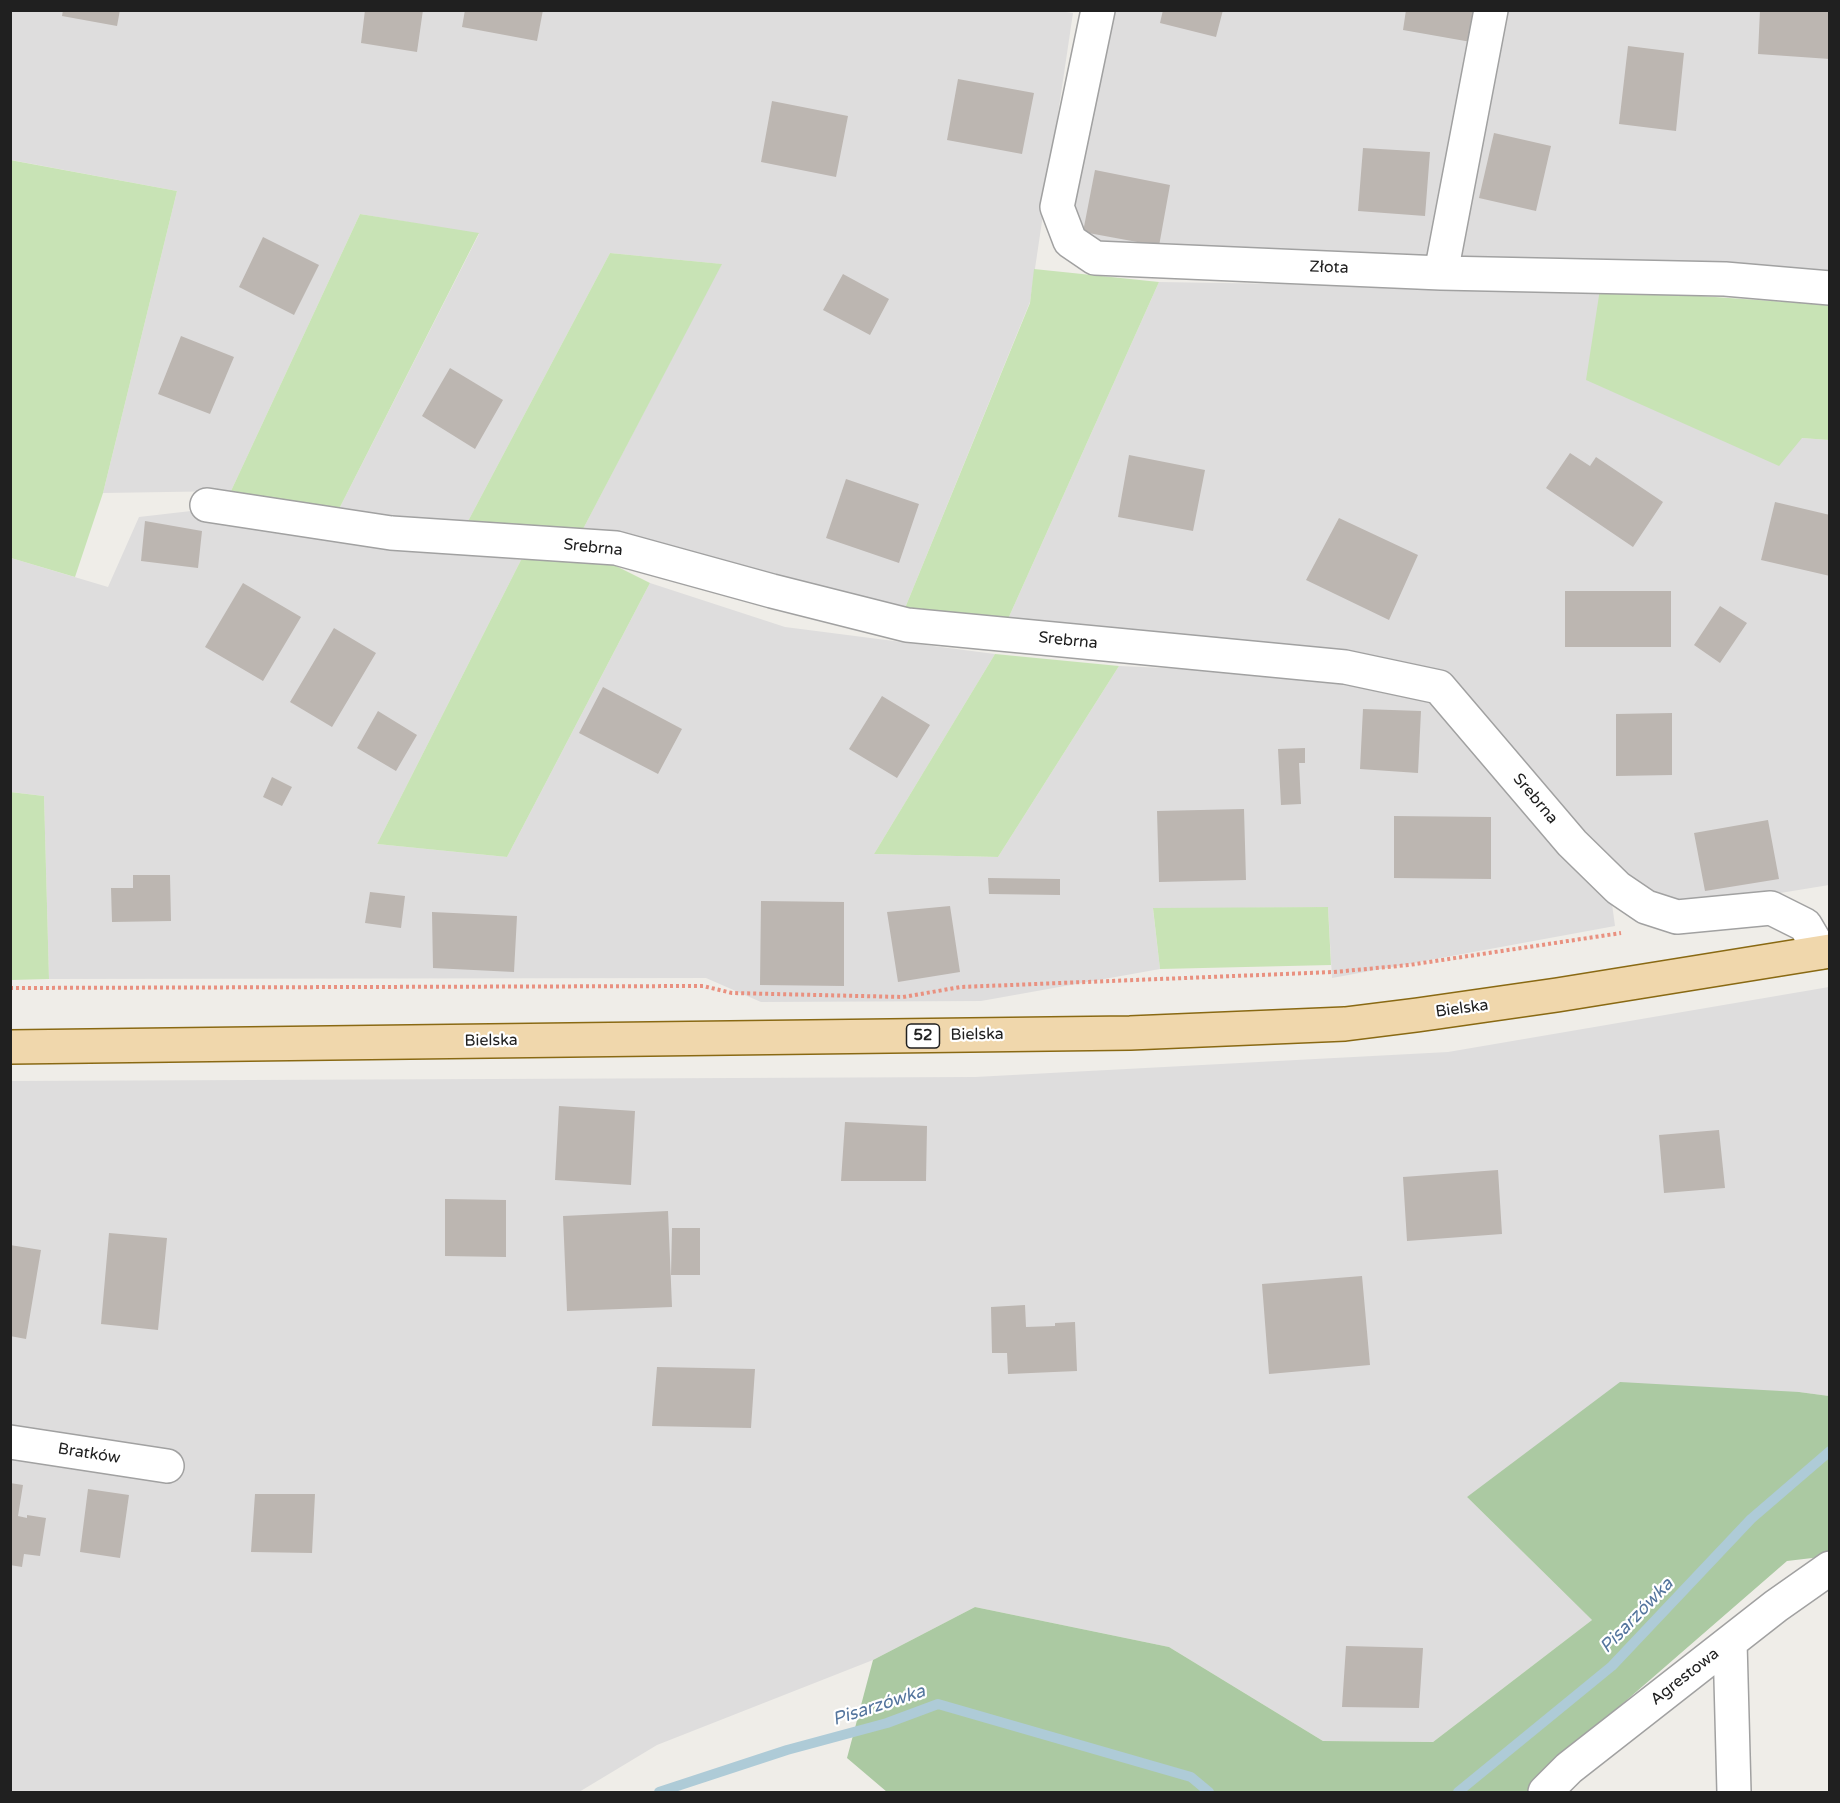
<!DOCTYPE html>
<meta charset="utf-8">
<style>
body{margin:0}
#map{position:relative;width:1840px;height:1803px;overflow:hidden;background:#efede8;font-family:"Varela Round",sans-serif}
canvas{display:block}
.frame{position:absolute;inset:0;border:12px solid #202020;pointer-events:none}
</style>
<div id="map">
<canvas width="1840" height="1803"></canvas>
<div class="frame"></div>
</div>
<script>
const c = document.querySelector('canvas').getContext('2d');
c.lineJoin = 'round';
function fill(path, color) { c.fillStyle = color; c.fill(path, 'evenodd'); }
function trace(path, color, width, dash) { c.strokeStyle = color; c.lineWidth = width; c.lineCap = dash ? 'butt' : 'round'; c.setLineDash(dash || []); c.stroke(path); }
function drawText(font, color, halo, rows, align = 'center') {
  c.font = font + ' "Varela Round",sans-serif'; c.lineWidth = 4.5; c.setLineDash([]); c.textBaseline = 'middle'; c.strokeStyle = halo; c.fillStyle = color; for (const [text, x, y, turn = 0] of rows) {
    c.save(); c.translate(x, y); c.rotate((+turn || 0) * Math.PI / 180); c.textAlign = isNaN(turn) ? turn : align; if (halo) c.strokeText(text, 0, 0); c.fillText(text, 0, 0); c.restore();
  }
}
fill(new Path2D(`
 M1053 10 1073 13 1030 302 903 613 582 531 721 264 610 253 466 525 339 509 479 234 360 214 231 491 103 493 177 191 11 160 10 11Z
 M1110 11H1829V279L1110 252 1081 239 1065 210Z
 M1159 282 1600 289 1802 438 1829 440V885L1713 904 1650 898 1583 839 1430 670 1008 619Z
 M191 511 521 560 377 844 507 857 650 583 785 627 995 654 874 854 998 857 1119 666 1345 676 1430 702 1610 889 1615 926 1332 978 1328 907 1153 909 1160 969 981 1001 761 1002 706 978 49 979 44 796 11 792V558L108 587 139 517Z
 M1829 987V1396L1799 1392 1467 1497 1592 1620 1433 1742 1323 1741 1169 1647 975 1607 873 1660 657 1745 579 1792H11L10 1081 975 1077 1448 1052Z`), '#dedddd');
fill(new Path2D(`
 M10 160 177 191 103 493 75 577 11 558Z
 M360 214 479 233 339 509 231 491Z
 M610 253 722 264 582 531 466 525Z
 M1034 269 1159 282 1008 619 903 613 1030 303Z
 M1600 289 1829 305V440L1802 438 1779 466 1586 380Z
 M521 560H604L650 583 507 857 377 844Z
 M995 654 1119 666 998 857 874 854Z
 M10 792 44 796 49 979 11 980Z
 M1328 907 1331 965 1160 969 1153 908Z`), '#c8e3b5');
fill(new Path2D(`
 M1620 1382 1799 1392 1829 1396V1556L1787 1561 1560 1758 1530 1792H887L847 1758 873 1660 975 1607 1169 1647 1323 1741 1433 1742 1592 1620 1467 1497Z`), '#abc9a2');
trace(new Path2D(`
 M659 1792 787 1750 887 1723 938 1704 1191 1777 1209 1792
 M1458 1792 1612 1666 1751 1519 1830 1451`), '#aecbd7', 10);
fill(new Path2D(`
 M63 10H120L117 26 62 16Z
 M365 10H423L417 52 361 43Z
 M465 10H543L537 41 462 27Z
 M1163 10H1223L1216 37 1160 23Z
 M1406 10H1477L1471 42 1403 30Z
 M1760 10H1830V59L1758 54Z
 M1628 46 1684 53 1676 131 1619 124Z
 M958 79 1034 93 1022 154 947 140Z
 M772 101 848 116 836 177 761 162Z
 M1494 133 1551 146 1536 211 1479 198Z
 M1363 148 1430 152 1425 216 1358 211Z
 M1095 170 1170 185 1159 246 1083 232Z
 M263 237 319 265 294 315 239 287Z
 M843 274 889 299 870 335 823 310Z
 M181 336 234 357 210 414 158 394Z
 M450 368 503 400 475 449 422 416Z
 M1570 453 1590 466 1596 457 1663 502 1633 547 1546 488Z
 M1129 455 1205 470 1193 531 1118 517Z
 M846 479 919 504 899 563 826 538Z
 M1775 502 1830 515V576L1761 560Z
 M1339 518 1418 555 1389 620 1306 580Z
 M145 521 202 531 198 568 141 561Z
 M243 583 301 617 263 681 205 647Z
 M1565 591H1671V647H1565Z
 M1720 606 1747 623 1720 663 1694 645Z
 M334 628 376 653 332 727 290 702Z
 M603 687 682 729 658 774 579 733Z
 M882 696 930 725 897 778 849 749Z
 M1363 709 1421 711 1418 773 1360 769Z
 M378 711 417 735 396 771 357 748Z
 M1672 713V775L1616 776V714Z
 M1305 748V763H1299L1301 804 1281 805 1278 749Z
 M272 777 292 787 282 806 263 797Z
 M1244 809 1246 880 1159 882 1157 811Z
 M1394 816 1491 817V879L1394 878Z
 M1768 820 1779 879 1705 891 1694 833Z
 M133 875H170L171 921 112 922 111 888H133Z
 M988 878 1060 879V895L989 894Z
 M370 892 405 896 401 928 365 923Z
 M761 901 844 902V986L760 985Z
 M950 906 960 972 898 982 887 912Z
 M432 912 517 916 514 972 433 968Z
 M559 1106 635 1111 631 1185 555 1180Z
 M845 1122 927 1126 926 1181H841Z
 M1719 1130 1725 1188 1664 1193 1659 1135Z
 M1498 1170 1502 1234 1407 1241 1403 1177Z
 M445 1199 506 1200V1257L445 1256Z
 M668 1211 672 1307 567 1311 563 1216Z
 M672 1228H700V1275H671Z
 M109 1233 167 1238 158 1330 101 1324Z
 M10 1245 41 1250 26 1339 10 1336Z
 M1362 1276 1370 1365 1269 1374 1262 1284Z
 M1025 1305 1026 1327 1055 1326V1323L1075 1322 1077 1371 1008 1374 1007 1353H992L991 1307Z
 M657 1367 755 1369 751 1428 652 1426Z
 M10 1483 23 1485 18 1516 27 1518V1515L46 1518 40 1556 24 1554 22 1567 10 1565Z
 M88 1489 129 1495 120 1558 80 1552Z
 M255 1494H315L312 1553 251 1552Z
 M1346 1646 1423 1648 1419 1708 1342 1707Z`), '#bcb6b1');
const minor = new Path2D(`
 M1098 10 1057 207 1070 241 1095 258 1441 273 1725 279 1830 288
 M1441 273 1491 10
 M207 505 391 533 616 548 772 591 907 625 1345 667 1439 687 1572 843 1618 888 1646 907 1677 917 1771 908 1805 925 1821 952
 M10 1442 167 1466
 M1730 1642 1734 1792
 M1545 1792 1569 1768 1776 1606 1830 1568`);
const major = new Path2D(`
 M10 1047 1130 1033 1345 1024 1417 1015 1557 995 1830 951`);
trace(minor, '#a1a1a1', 36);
trace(major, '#896913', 36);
trace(new Path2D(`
 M10 988 703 986 732 993 903 997 961 987 1334 972 1409 965 1621 933`), '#e99180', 4, [3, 3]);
trace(minor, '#fff', 33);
trace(major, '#f0d7ac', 33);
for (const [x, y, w] of [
 [923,1036,33]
]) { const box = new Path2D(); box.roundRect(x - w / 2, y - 12, w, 24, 4.5); c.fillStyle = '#fff'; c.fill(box); trace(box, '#202020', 1.5); }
drawText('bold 15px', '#202020', null, [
 ["52",923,1036]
]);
drawText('16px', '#202020', '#fff', [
 ["Złota",1329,268,2],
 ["Srebrna",593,548,6],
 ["Srebrna",1068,641,6],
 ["Srebrna",1535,799,50],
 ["Bielska",1462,1009,-8],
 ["Bielska",977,1035,-1],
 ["Bielska",491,1041,-1],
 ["Bratków",89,1454,9],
 ["Agrestowa",1685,1677,-38]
]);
drawText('italic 18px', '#54759d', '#fff', [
 ["Pisarzówka",1637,1616,-46],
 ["Pisarzówka",879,1706,-18]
]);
</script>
